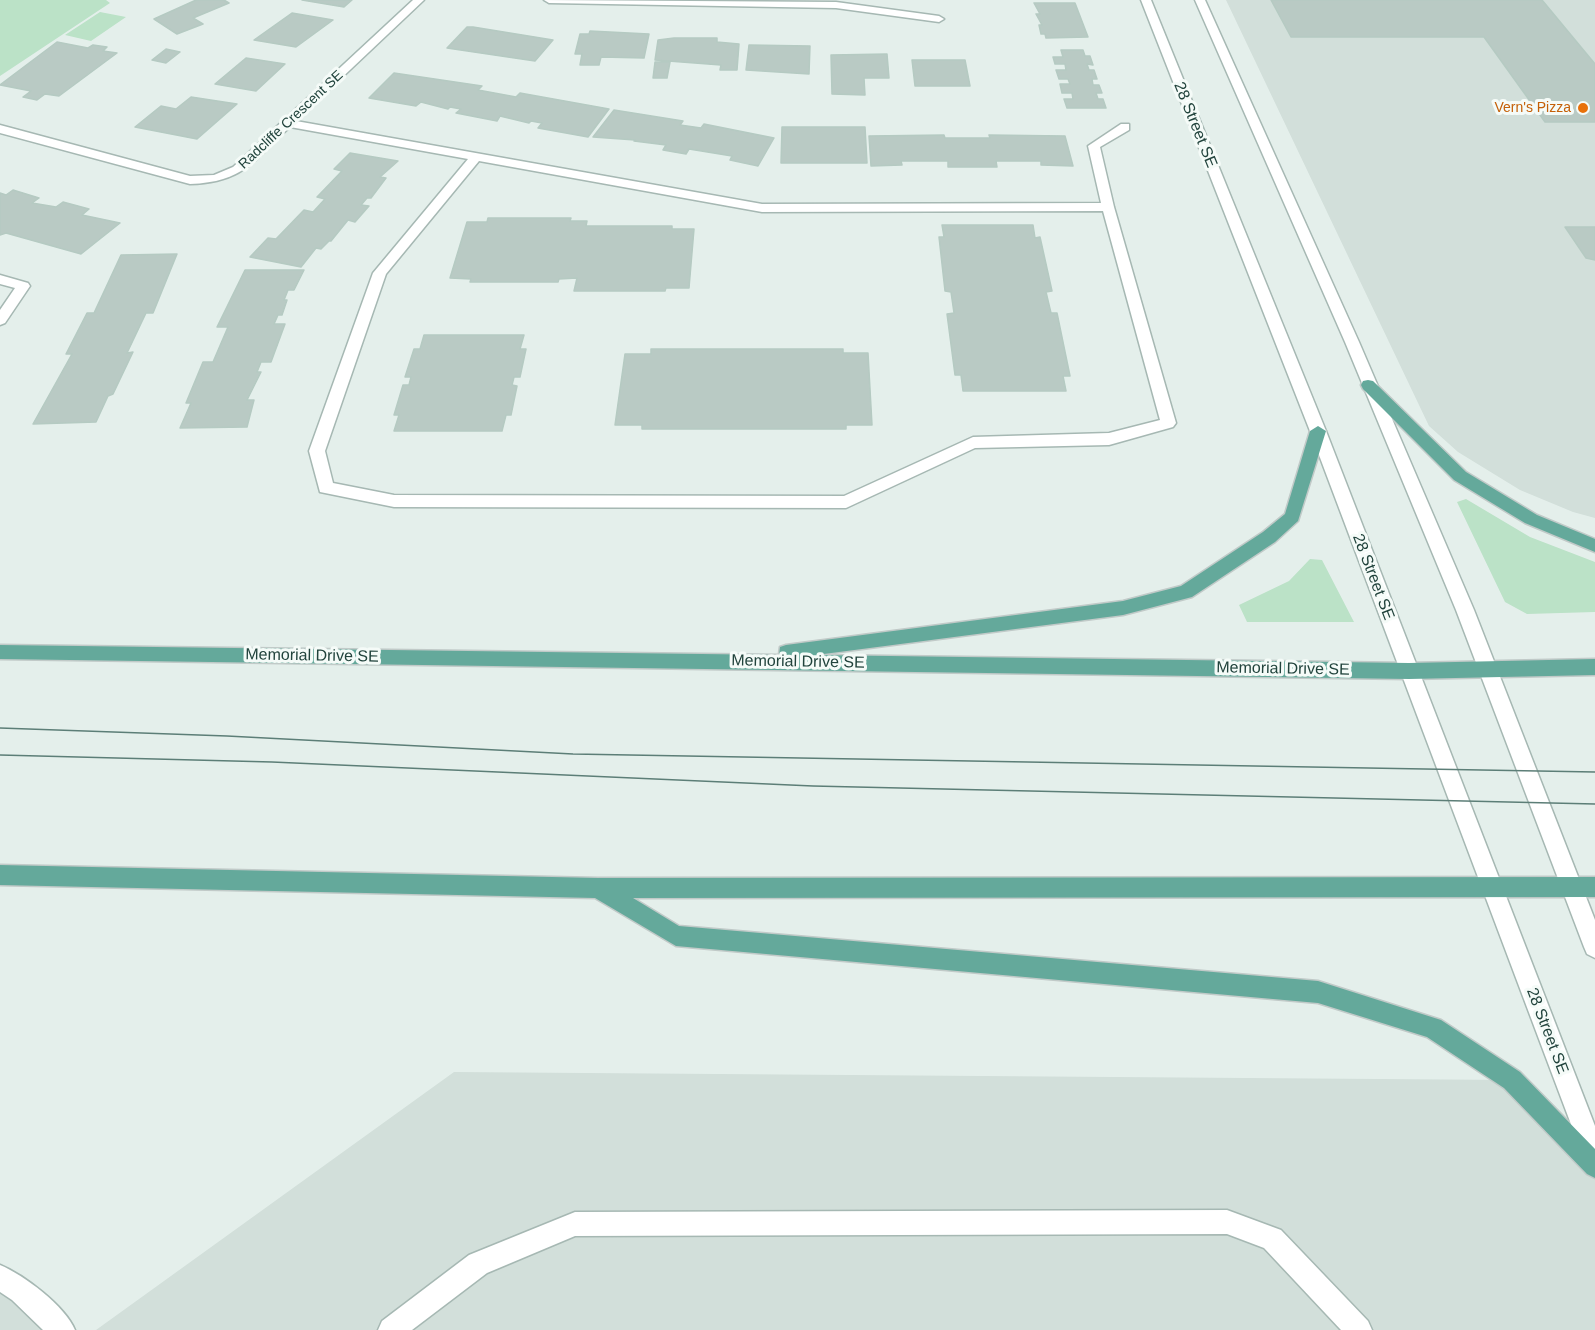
<!DOCTYPE html>
<style>
body{margin:0}
canvas{display:block;background:#e4efeb}
</style>
<canvas width="1595" height="1330"></canvas>
<script>
const c = document.querySelector('canvas').getContext('2d');
c.lineJoin = 'round';
function fill(path, color) { c.fillStyle = color; c.fill(path, 'evenodd'); }
function trace(path, color, width, dash) { c.strokeStyle = color; c.lineWidth = width; c.lineCap = dash ? 'butt' : 'round'; c.setLineDash(dash || []); c.stroke(path); }
function drawText(font, color, halo, rows, align = 'center') {
  c.font = font + ' Arial,sans-serif'; c.lineWidth = 6; c.setLineDash([]); c.textBaseline = 'middle'; c.strokeStyle = halo; c.fillStyle = color; for (const [text, x, y, turn = 0] of rows) {
    c.save(); c.translate(x, y); c.rotate((+turn || 0) * Math.PI / 180); c.textAlign = isNaN(turn) ? turn : align; if (halo) c.strokeText(text, 0, 0); c.fillText(text, 0, 0); c.restore();
  }
}
fill(new Path2D(`
 M1226 0H1595V518L1573 512 1520 490 1458 452 1429 426Z
 M454 1072 1512 1080 1595 1166V1330H96Z
 M0 1278 62 1330H0Z`), '#d2dfda');
fill(new Path2D(`
 M0 0H106L110 3 0 76Z
 M100 12 126 17 91 41 65 35Z
 M1466 499 1530 537 1595 562V612L1527 614 1505 602 1457 502Z
 M1310 559 1322 560 1354 622H1247L1239 605 1289 581Z`), '#bbe2c7');
const building = new Path2D(`
 M196 0H224L229 3 193 18 203 24 177 34 154 19Z
 M302 0H352L344 7Z
 M1271 0H1542L1595 64V122H1545L1484 37H1291Z
 M1034 3H1075L1088 37 1046 38 1045 34H1041L1039 25H1042L1036 14H1040Z
 M292 13 333 20 296 47 254 40Z
 M467 27H473L553 40 535 61 447 48Z
 M590 31 649 34 644 58 601 57 599 65H580L582 54H575L580 34H589Z
 M674 38H717V42L739 44 737 70H720L721 65 655 60 658 40Z
 M57 42 88 48 93 45 107 47 103 51 117 53 59 96 45 94 37 100 23 97 31 91 0 85Z
 M749 45 810 46 809 74 746 70Z
 M166 49 180 52 166 63 152 60Z
 M1061 50H1083L1085 56H1090L1093 65 1087 64 1089 70H1094L1097 79H1092L1093 85H1099L1102 93H1096L1098 99H1103L1106 108H1067L1064 99H1073L1072 93H1062L1060 84H1070L1068 79H1059L1056 70H1066L1065 64H1055L1053 57H1063Z
 M887 54 889 78H864L865 95 832 94 831 55Z
 M246 58 285 64 256 91 215 84Z
 M912 60H965L970 86H915Z
 M655 62H670L667 78H653Z
 M394 73 482 86 478 90 516 97 520 93 609 109 588 137 538 128 542 123 531 121 529 123 500 116 497 121 456 113 461 109 450 107 448 109 421 102 416 106 369 98Z
 M191 97 237 104 197 139 135 127 161 106 176 109Z
 M614 110 683 121 680 125 701 128 704 124 774 138 758 166 730 160 732 156 689 149 686 154 663 150 666 145 634 141 635 140 593 137Z
 M782 127H865L867 163H781Z
 M944 135 945 138H990L989 135 1065 136 1073 166 1041 165V161H996L997 167H948V161H901L902 165 871 166 869 136Z
 M350 153 398 161 380 177 386 178 371 198H367L361 205 369 206 355 222 348 220 331 241H329L321 249 316 248 301 267 250 257 268 238 276 239 304 210 313 212 325 199 317 197 342 171 334 169Z
 M13 190 39 198 32 203 56 207 63 202 89 209 82 215 120 223 81 254 6 233 0 235V193L6 195Z
 M488 218H571L570 221H587L586 226H672V229H694L689 288H666L665 291H574L577 278 559 279 558 282H470L471 279 450 278 467 222H487Z
 M942 225H1033L1035 238 1040 237 1052 291 1046 292 1051 313H1057L1070 376H1063L1066 391H963L961 375H955L947 314 954 313 951 292 945 291 939 237H944Z
 M1565 227H1595V260L1586 258Z
 M177 254 153 313H146L127 353 133 352 113 394 108 396 96 422 33 424 72 354H66L87 313H94L121 255Z
 M245 270H304L294 290H288L284 300H287L282 315H278L274 324H285L271 362H261L257 372H261L247 400H254L247 427 180 428 191 403H186L203 362H213L228 327H217Z
 M424 335H524L520 349H526L520 377H514L512 385 517 386 511 415H506L502 431H394L399 415H394L403 385H409L411 377H405L414 349H420Z
 M651 349H843V353H868L872 425H846V429H642V425H615L625 354H651Z`);
fill(building, '#b9cac4');
trace(building, '#b5cac2', 1.5);
const minor = new Path2D(`
 M413 0H424L296 121 762 204 1101 203 1088 146 1121 124H1129V130L1100 147 1114 207 1176 423 1173 427 1109 445 975 448 846 508 394 507 320 492 309 451 373 273 468 159 290 127C253 161 244 182 190 184L0 133V125L190 176 214 175 233 167ZM479 161 762 212 1103 211 1160 420 1109 433 973 437 844 496 394 495 333 483 325 451 386 274Z
 M544 0 836 2 939 16 944 19 939 22 836 8 549 3Z
 M1141 0H1151L1326 431 1595 1126V1168L1587 1164 1583 1156 1310 431Z
 M1195 0H1205L1359 342 1474 610 1595 920V958L1587 954 1584 947 1456 610 1345 342Z
 M0 275 28 283 30 286 5 323 0 325V310L15 288 0 284Z
 M1227 1210 1281 1230 1368 1321 1372 1330H1341L1264 1248 1227 1234 575 1236 487 1273 412 1330H378L382 1321 469 1255 575 1212Z
 M0 1265C24 1275 65 1306 75 1330H43L12 1300 0 1292Z`);
const major = new Path2D(`
 M1368 380 1373 381 1466 472 1537 515 1595 539V552L1525 523 1454 480 1363 389 1361 385 1363 381Z
 M1318 426 1326 431 1298 521 1275 542 1192 597 1123 615 816 655 1409 663 1595 659V675L1409 679 0 659V645L779 655 780 647 786 645 1123 601 1181 586 1263 532 1285 514 1310 431Z
 M0 865 598 878 1595 877V897L633 898 679 926 1318 981 1441 1020 1520 1072 1595 1149V1178L1587 1174 1504 1088 1427 1037 1318 1003 676 946 595 898 0 885Z`);
trace(minor, '#a6b8b3', 3);
trace(major, '#c1cac8', 3);
fill(minor, '#fff');
fill(major, '#64a99b');
trace(new Path2D(`
 M0 728 227 736 573 754 1595 772
 M0 755 272 762 813 786 1595 804`), '#5c7e77', 1.5);
for (const [x, y, r, color] of [
 [1583,108,6,"#e8710a"]
]) { const dot = new Path2D(); dot.arc(x, y, r, 0, 2 * Math.PI); c.fillStyle = color; c.fill(dot); trace(dot, '#f5fbf8', 2); }
drawText('14px', '#c56008', '#f5fbf8', [
 ["Vern's Pizza",1571,108]
], 'right');
drawText('14px', '#21433c', '#f5fbf8', [
 ["Radcliffe Crescent SE",291,120,-43]
]);
drawText('16px', '#21433c', '#f5fbf8', [
 ["28 Street SE",1195,125,68],
 ["28 Street SE",1373,577,69],
 ["Memorial Drive SE",312,656,1],
 ["Memorial Drive SE",798,662,1],
 ["Memorial Drive SE",1283,669,1],
 ["28 Street SE",1547,1031,69]
]);
</script>
